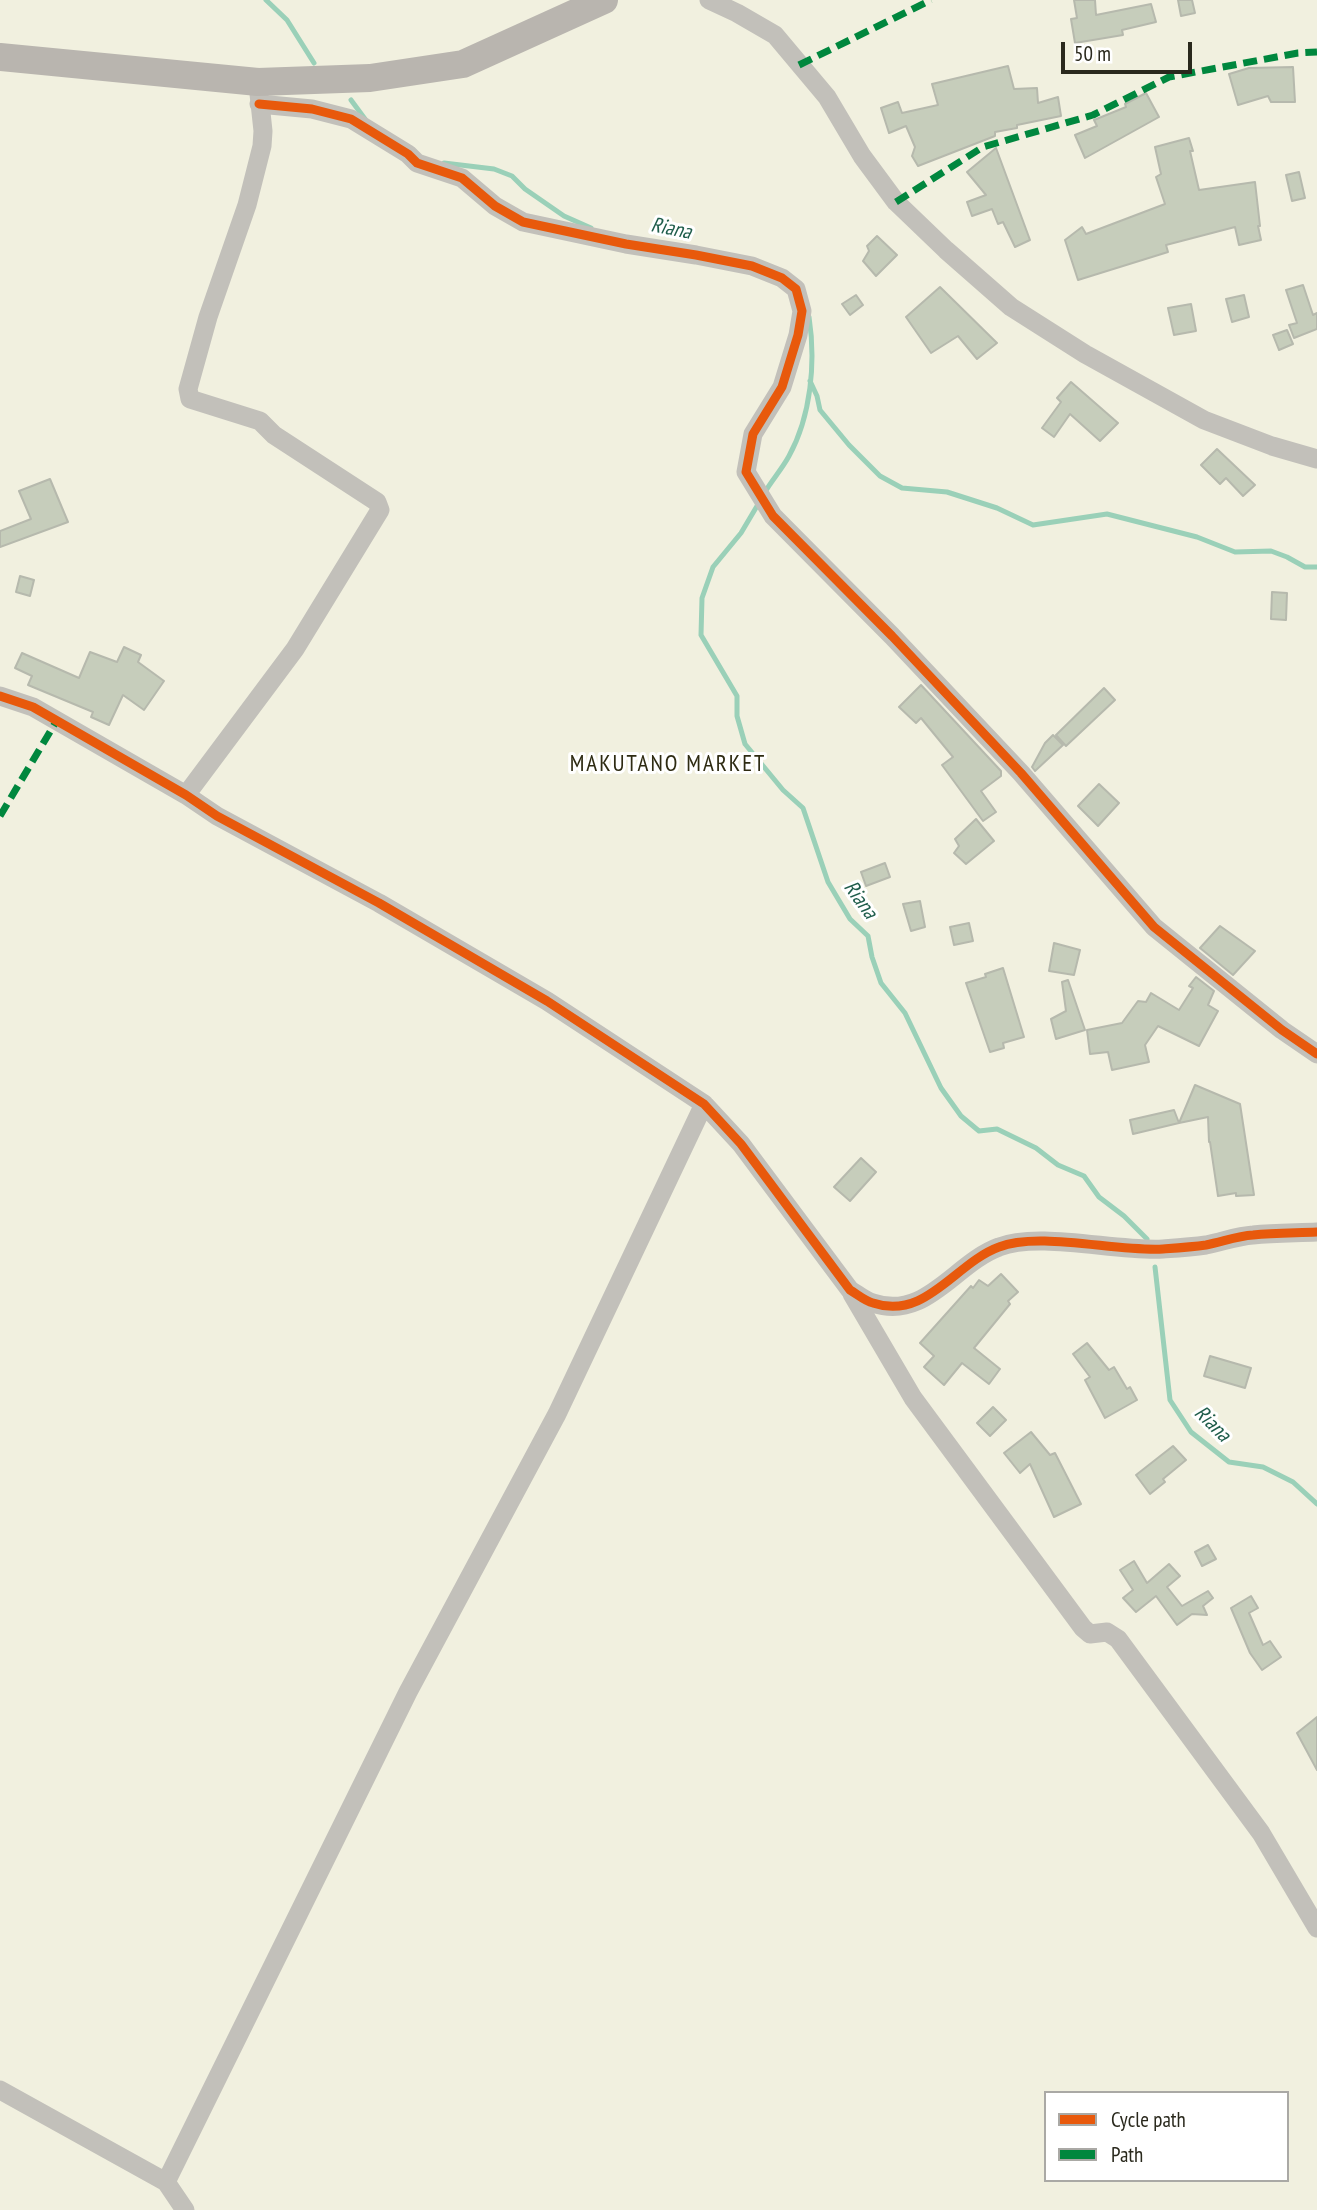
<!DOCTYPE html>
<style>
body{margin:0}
#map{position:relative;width:1317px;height:2210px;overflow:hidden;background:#f1f0df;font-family:"PT Sans Narrow",sans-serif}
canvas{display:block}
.legend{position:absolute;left:1044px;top:2091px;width:245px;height:91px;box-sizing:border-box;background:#fff;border:2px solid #aaa9a5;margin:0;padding:9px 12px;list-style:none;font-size:21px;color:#2a291d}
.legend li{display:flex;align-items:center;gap:14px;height:35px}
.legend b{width:35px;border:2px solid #aaa9a5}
.scale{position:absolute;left:1061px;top:42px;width:131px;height:32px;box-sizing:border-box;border:4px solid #2a291d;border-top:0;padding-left:9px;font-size:21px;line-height:24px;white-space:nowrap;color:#2a291d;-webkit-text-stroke:5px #fff;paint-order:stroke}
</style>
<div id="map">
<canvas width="1317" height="2210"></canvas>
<ul class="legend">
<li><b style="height:9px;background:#e8590c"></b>Cycle path</li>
<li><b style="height:9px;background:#00873e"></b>Path</li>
</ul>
<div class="scale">50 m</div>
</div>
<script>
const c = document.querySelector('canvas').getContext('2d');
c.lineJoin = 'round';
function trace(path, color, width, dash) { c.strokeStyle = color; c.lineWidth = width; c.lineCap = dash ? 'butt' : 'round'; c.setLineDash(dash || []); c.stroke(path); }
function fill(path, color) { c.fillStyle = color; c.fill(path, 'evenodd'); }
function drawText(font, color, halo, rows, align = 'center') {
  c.font = font + ' "PT Sans Narrow",sans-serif'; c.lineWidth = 6; c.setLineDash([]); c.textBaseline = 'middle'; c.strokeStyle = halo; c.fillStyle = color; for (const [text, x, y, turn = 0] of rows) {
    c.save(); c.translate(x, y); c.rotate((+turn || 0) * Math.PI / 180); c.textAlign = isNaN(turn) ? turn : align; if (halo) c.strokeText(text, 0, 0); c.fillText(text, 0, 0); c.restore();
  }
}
trace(new Path2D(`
 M266 0 287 20 314 63
 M351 100 365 119
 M444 163 494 169 512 176 525 189 564 216 591 228
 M810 381 817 396 820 410 849 445 880 476 902 488 947 492 997 508 1033 525 1107 514 1197 537 1235 552 1271 551 1287 557 1305 567H1317
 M765 492C772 480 782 469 789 456 811 416 816 362 809 317
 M760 501 741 533 713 567 702 598 701 635 737 696V716L745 744 783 790 803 808 828 882 850 919 868 936 872 957 881 983 905 1013 941 1088 961 1116 979 1131 997 1129 1036 1148 1058 1165 1084 1176 1099 1197 1124 1216 1147 1239
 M1155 1267 1170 1400 1191 1432 1229 1462 1263 1467 1293 1482 1317 1504`), '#9ad0b8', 5);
const building = new Path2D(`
 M1074 0H1095L1096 15 1151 4 1156 22 1122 30 1123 35 1075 43 1071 19 1077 18Z
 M1178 0H1192L1195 13 1181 16Z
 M1008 66 1014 89 1037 88 1038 103 1058 97 1061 116 1017 125V128L995 132V136L918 166 912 156 915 147 906 126 889 133 881 108 898 102 902 113 938 105 932 84Z
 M1293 67 1295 102H1271L1268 96 1238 105 1229 74 1249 68Z
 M1146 93 1159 117 1085 158 1075 135 1097 126 1094 120 1126 107 1125 104Z
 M1189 138 1193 151H1190L1199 190 1255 182 1260 226H1258L1261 240 1239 245 1235 227 1166 245 1168 252 1078 280 1065 240 1082 227 1086 234 1165 204 1156 177 1161 174 1155 147Z
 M996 148 1030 240 1015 247 1003 222 998 224 992 209 972 216 967 202 986 195 967 172Z
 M1299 172 1305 198 1292 201 1286 175Z
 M877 236 897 255 876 276 863 261 869 251 867 246Z
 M1303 285 1313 315 1317 313V329L1294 338 1289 325 1297 323 1286 290Z
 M940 287 997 343 977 359 958 336 931 353 906 317Z
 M856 295 863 305 850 315 842 304Z
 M1244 295 1249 317 1232 322 1226 299Z
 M1191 304 1196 331 1174 335 1168 308Z
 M1287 330 1293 344 1279 350 1273 335Z
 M1071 382 1118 423 1100 441 1070 414 1054 437 1042 428 1061 402 1057 398Z
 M1217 449 1255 485 1243 496 1226 478 1220 484 1201 465Z
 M50 479 68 522 0 547V531L31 519 19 491Z
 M20 576 34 580 30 596 16 592Z
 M1272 592 1287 593 1286 620 1271 619Z
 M124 647 141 655 138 662 164 681 144 710 123 695 109 725 91 717 93 712 28 685 32 676 15 668 22 653 79 678 90 652 117 662Z
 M921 685 1001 771V776L981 791 996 812 983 821 942 765 953 757 921 718 916 723 899 707Z
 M1104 688 1115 700 1066 746 1056 735Z
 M1053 735 1063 745 1035 771 1032 767 1045 743Z
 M1099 784 1119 803 1098 826 1078 806Z
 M976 819 994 841 966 864 954 853 959 846 955 839Z
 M885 863 890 877 866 886 861 872Z
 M920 901 925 927 911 931 903 904Z
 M969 923 973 941 954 945 950 927Z
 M1220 926 1255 951 1233 975 1200 948Z
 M1054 943 1080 950 1074 975 1049 971Z
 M1003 968 1024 1037 1003 1043 1004 1048 990 1052 966 983 986 977 985 974Z
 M1196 977 1214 991 1208 1005 1218 1011 1199 1046 1158 1026 1145 1045 1149 1062 1112 1070 1108 1052 1090 1054 1087 1030 1122 1023 1138 1001 1146 1002 1151 993 1179 1010 1193 988 1189 986Z
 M1068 980 1085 1030 1056 1039 1051 1019 1066 1011 1062 982Z
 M1195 1085 1240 1104 1254 1195 1236 1196V1193L1218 1196 1210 1142H1209L1208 1117 1179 1123Z
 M1174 1110 1179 1123 1133 1134 1130 1120Z
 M861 1158 876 1172 850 1201 834 1187Z
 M1001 1274 1018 1292 1008 1301 1010 1304 974 1348 1000 1369 989 1384 962 1363 944 1385 924 1367 934 1356 920 1343 971 1286 973 1288 979 1280 988 1286Z
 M1087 1343 1109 1370 1114 1367 1127 1389 1130 1387 1137 1400 1105 1418 1085 1380 1090 1377 1073 1354Z
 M1210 1356 1251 1368 1245 1388 1204 1376Z
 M993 1407 1006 1420 990 1436 977 1423Z
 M1031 1432 1050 1455 1055 1453 1081 1504 1054 1517 1030 1464 1020 1473 1004 1453Z
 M1173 1446 1186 1460 1163 1479 1165 1482 1150 1494 1136 1475Z
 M1208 1545 1216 1559 1202 1566 1195 1552Z
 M1134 1561 1147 1583 1169 1564 1180 1576 1167 1587 1182 1606 1208 1591 1213 1598 1203 1606 1207 1615 1192 1614 1177 1625 1156 1596 1136 1612 1123 1598 1133 1590 1120 1570Z
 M1251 1596 1258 1608 1249 1613 1263 1645 1270 1641 1281 1657 1262 1670 1250 1653 1231 1608Z
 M1317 1717V1770L1297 1733Z`);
fill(building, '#c6cdbb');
trace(building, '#b6b9ad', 2);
trace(new Path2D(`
 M709 0 737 13 775 35 827 97 862 156 896 202 946 250 1011 307 1085 354 1204 420 1272 446 1317 459
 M259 104 312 109 351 119 408 154 417 163 462 178 495 206 523 222 626 244 696 255 752 266 782 278 796 289 802 311 798 335 782 387 753 434 746 472 773 516 892 636 1021 773 1154 927 1282 1030 1317 1054
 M0 696 33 707 186 795 217 816 379 903 547 1001 704 1104 741 1144 850 1290C857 1294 865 1301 873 1303 926 1321 955 1263 999 1247 1039 1231 1117 1252 1163 1249 1177 1248 1192 1247 1206 1245 1222 1242 1237 1236 1253 1235 1274 1233 1296 1233 1317 1232
 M186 795 295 649 380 510 377 502 274 435 260 421 190 399 188 389 208 317 247 205 262 146 263 131 259 94
 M852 1294 913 1398 1083 1628 1090 1634 1107 1632 1118 1639 1261 1833 1317 1928
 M0 2090 166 2182 185 2210
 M166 2182 408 1692 557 1414 704 1104`), '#c2c0ba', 19);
trace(new Path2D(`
 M0 57 258 82 370 78 463 64 604 0`), '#b9b5af', 28);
trace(new Path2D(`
 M799 65 931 0
 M896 202 983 147 1093 115 1169 77 1298 53 1317 52
 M0 816 57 720`), '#00873e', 7, [14, 7]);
trace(new Path2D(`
 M259 104 312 109 351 119 408 154 417 163 462 178 495 206 523 222 626 244 696 255 752 266 782 278 796 289 802 311 798 335 782 387 753 434 746 472 773 516 892 636 1021 773 1154 927 1282 1030 1317 1054
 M0 696 33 707 186 795 217 816 379 903 547 1001 704 1104 741 1144 850 1290C857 1294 865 1301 873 1303 926 1321 955 1263 999 1247 1039 1231 1117 1252 1163 1249 1177 1248 1192 1247 1206 1245 1222 1242 1237 1236 1253 1235 1274 1233 1296 1233 1317 1232`), '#e8590c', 9);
drawText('italic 21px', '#1f5d4b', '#fff', [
 ["Riana",671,229,11],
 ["Riana",860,900,54],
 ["Riana",1212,1424,45]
]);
c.letterSpacing = '2px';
drawText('23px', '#2e2b12', '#fff', [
 ["MAKUTANO MARKET",668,764]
]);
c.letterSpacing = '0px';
</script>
